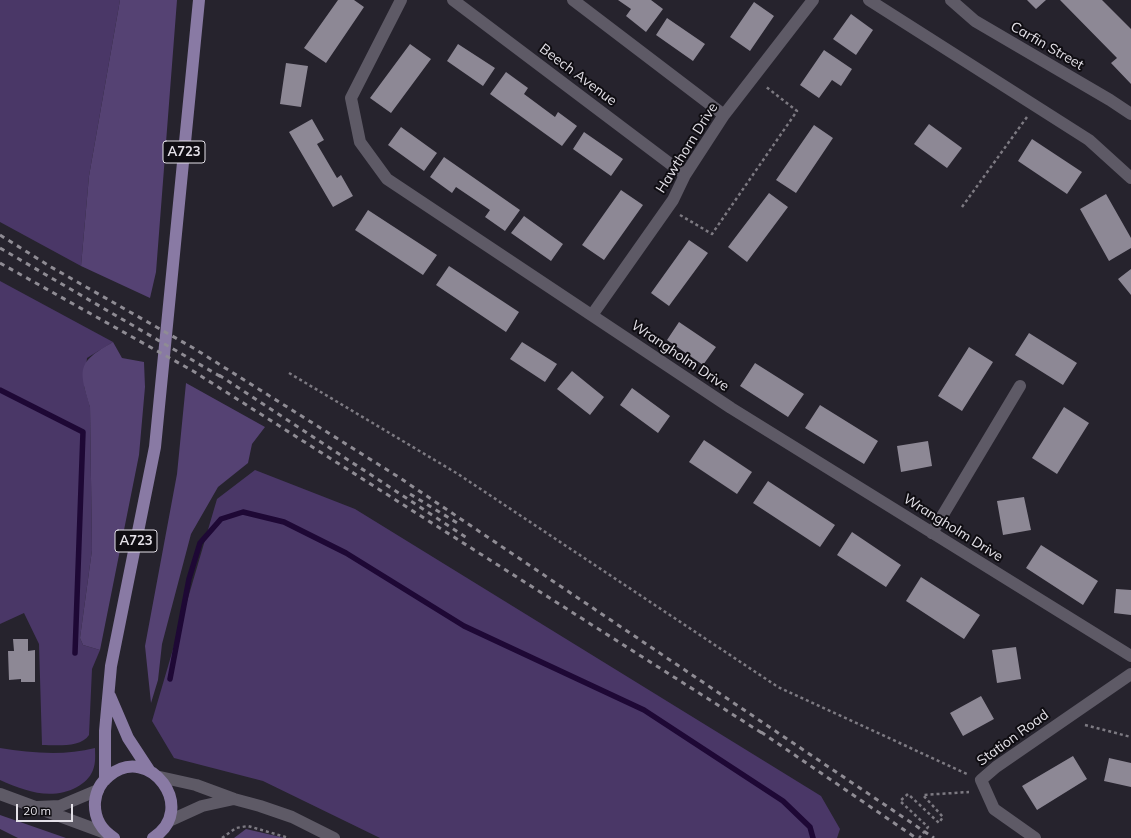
<!DOCTYPE html>
<style>
body{margin:0}
#map{position:relative;width:1131px;height:838px;overflow:hidden;background:#26232d;font-family:Mulish,sans-serif}
canvas{display:block}
.scale{position:absolute;left:16px;top:804px;width:57px;height:18px;box-sizing:border-box;border:2px solid #e4e1e8;border-top:0;padding-left:5px;font-size:12px;line-height:14px;white-space:nowrap;color:#e4e1e8;-webkit-text-stroke:3px #0f0d12;paint-order:stroke}
</style>
<div id="map">
<canvas width="1131" height="838"></canvas>
<div class="scale">20 m</div>
</div>
<script>
const c = document.querySelector('canvas').getContext('2d');
c.lineJoin = 'round';
function fill(path, color) { c.fillStyle = color; c.fill(path, 'evenodd'); }
function trace(path, color, width, dash) { c.strokeStyle = color; c.lineWidth = width; c.lineCap = dash ? 'butt' : 'round'; c.setLineDash(dash || []); c.stroke(path); }
function drawText(font, color, halo, rows, align = 'center') {
  c.font = font + ' Mulish,sans-serif'; c.lineWidth = 4; c.setLineDash([]); c.textBaseline = 'middle'; c.strokeStyle = halo; c.fillStyle = color; for (const [text, x, y, turn = 0] of rows) {
    c.save(); c.translate(x, y); c.rotate((+turn || 0) * Math.PI / 180); c.textAlign = isNaN(turn) ? turn : align; if (halo) c.strokeText(text, 0, 0); c.fillText(text, 0, 0); c.restore();
  }
}
fill(new Path2D(`
 M0 0H120L89 176 81 266 0 222Z
 M0 281 113 342 87 358 84 386 90 407 92 550 80 638 83 645 100 650 92 669 89 735C81 748 55 745 42 745L39 644 24 613 0 624Z
 M255 470 355 509 821 796 840 829 837 838H380L263 781 174 758 152 721 217 499Z
 M0 748C31 753 64 756 95 748 95 755 96 763 93 770 90 778 84 783 77 787 51 801 25 791 0 780Z`), '#4a3767');
fill(new Path2D(`
 M120 0H177L156 272 150 298 81 266 89 176Z
 M113 342 122 358 144 362 145 387 139 455 100 650 83 645 80 638 92 550 90 407C79 369 76 363 113 342Z
 M186 383 265 427 252 444 248 463 218 487 191 534 162 644 158 680 151 703 145 646 177 474Z
 M0 815 66 838H18L0 829Z
 M246 829 285 838H234Z`), '#554273');
trace(new Path2D(`
 M0 390 83 432 75 653
 M170 679 189 579 200 543 221 519 243 512 284 522 346 553 464 626 644 710 783 801 810 827 813 838`), '#1e0835', 5.5);
fill(new Path2D(`
 M338 0H354L364 7 326 63 304 48Z
 M618 0H651L663 9 646 32 626 16 631 9Z
 M1027 0H1046L1036 9Z
 M1060 0H1102L1131 29V84L1111 63 1117 58Z
 M754 2 774 16 750 51 730 37Z
 M851 14 873 30 856 55 833 39Z
 M667 18 705 44 693 61 656 35Z
 M410 44 431 59 391 113 370 98Z
 M458 44 495 68 483 86 447 61Z
 M824 50 852 69 841 86 832 80 819 98 800 85Z
 M286 63 308 66 301 107 280 104Z
 M506 72 528 88 524 94 555 117 558 112 577 126 562 146 490 94Z
 M312 119 324 140 317 144 337 178 341 175 353 196 333 207 289 132Z
 M929 124 962 148 947 168 914 144Z
 M814 125 833 138 796 193 776 180Z
 M401 127 437 153 424 171 388 145Z
 M584 132 623 159 611 176 573 149Z
 M1032 139 1082 172 1067 194 1018 161Z
 M444 157 520 210 505 231 485 217 490 210 456 187 452 193 430 177Z
 M621 190 643 205 604 260 582 245Z
 M769 193 788 207 747 262 728 247Z
 M1106 194 1131 238V248L1109 261 1080 209Z
 M368 210 437 255 423 275 355 230Z
 M524 216 563 244 551 261 511 233Z
 M689 240 708 253 669 306 651 293Z
 M449 266 519 312 506 332 436 285Z
 M1131 269V295L1118 279Z
 M679 322 716 347 703 365 667 340Z
 M1029 333 1077 363 1063 385 1015 355Z
 M522 342 557 364 545 382 510 359Z
 M969 347 993 362 962 411 938 396Z
 M755 363 804 394 788 417 740 386Z
 M572 371 604 397 590 415 557 389Z
 M632 388 670 416 658 433 620 405Z
 M820 405 878 441 864 464 805 428Z
 M1064 407 1089 423 1057 474 1032 458Z
 M704 440 752 472 737 494 689 462Z
 M928 441 932 466 901 472 897 446Z
 M768 481 835 525 820 547 753 503Z
 M1024 497 1031 530 1003 535 997 501Z
 M852 532 901 565 886 587 837 555Z
 M1041 545 1098 581 1083 605 1026 568Z
 M921 577 980 615 964 639 906 601Z
 M1116 589 1131 590V615L1114 613Z
 M13 639H28V651L35 650V682H21V679L9 680 8 651H14Z
 M1016 647 1021 679 997 683 992 650Z
 M981 696 994 719 963 736 950 713Z
 M1073 756 1087 779 1037 810 1022 786Z
 M1109 758 1131 763V787L1104 781Z`), '#8d8895');
trace(new Path2D(`
 M962 207 1027 117
 M680 215 712 234 797 111 765 86
 M289 373 458 474 778 687 967 774
 M1085 725 1131 737
 M222 838 236 828 248 826 289 838
 M919 838 928 827 900 801 908 794 939 823 943 817 923 795 969 792`), '#7d7a82', 2.5, [3, 3]);
trace(new Path2D(`
 M401 0 351 98 360 142 387 179 731 408 1131 656
 M453 0 685 175
 M573 0 724 115
 M869 0 1089 140 1131 178
 M592 315 673 200 685 175 724 115 813 0
 M932 533 1020 386
 M160 777 196 785 234 799 260 806 292 817 334 838
 M169 821 202 806 234 799
 M1035 838 994 809 981 780 996 767 1131 674`), '#5e5a66', 12);
trace(new Path2D(`
 M951 0 975 21 1110 100 1131 114
 M0 794 108 834
 M37 807 60 806 98 790`), '#5e5a66', 12);
trace(new Path2D(`
 M110 696 128 738 149 770
 M105 780V731L111 666 155 447 199 0
 M114 838C101 830 94 817 95 802 96 792 101 782 109 776 149 742 199 809 153 838`), '#897aa4', 12);
trace(new Path2D(`
 M0 235 51 267 195 349 400 478 934 838
 M0 248 223 378
 M0 263 193 371 765 735
 M219 375 467 538
 M410 494 459 524
 M761 732 916 838`), '#8f8c94', 3, [5, 5]);
for (const [x, y, w] of [
 [184,152,42],
 [136,541,42]
]) { const box = new Path2D(); box.roundRect(x - w / 2, y - 11, w, 22, 3); c.fillStyle = '#0f0d12'; c.fill(box); trace(box, '#e4e1e8', 1); }
drawText('bold 13px', '#e4e1e8', null, [
 ["A723",184,152],
 ["A723",136,541]
]);
drawText('14px', '#e4e1e8', '#0f0d12', [
 ["Carfin Street",1047,46,30],
 ["Beech Avenue",578,75,37],
 ["Hawthorn Drive",687,148,-58],
 ["Wrangholm Drive",680,356,34],
 ["Wrangholm Drive",953,528,32],
 ["Station Road",1013,738,-36]
]);
</script>
